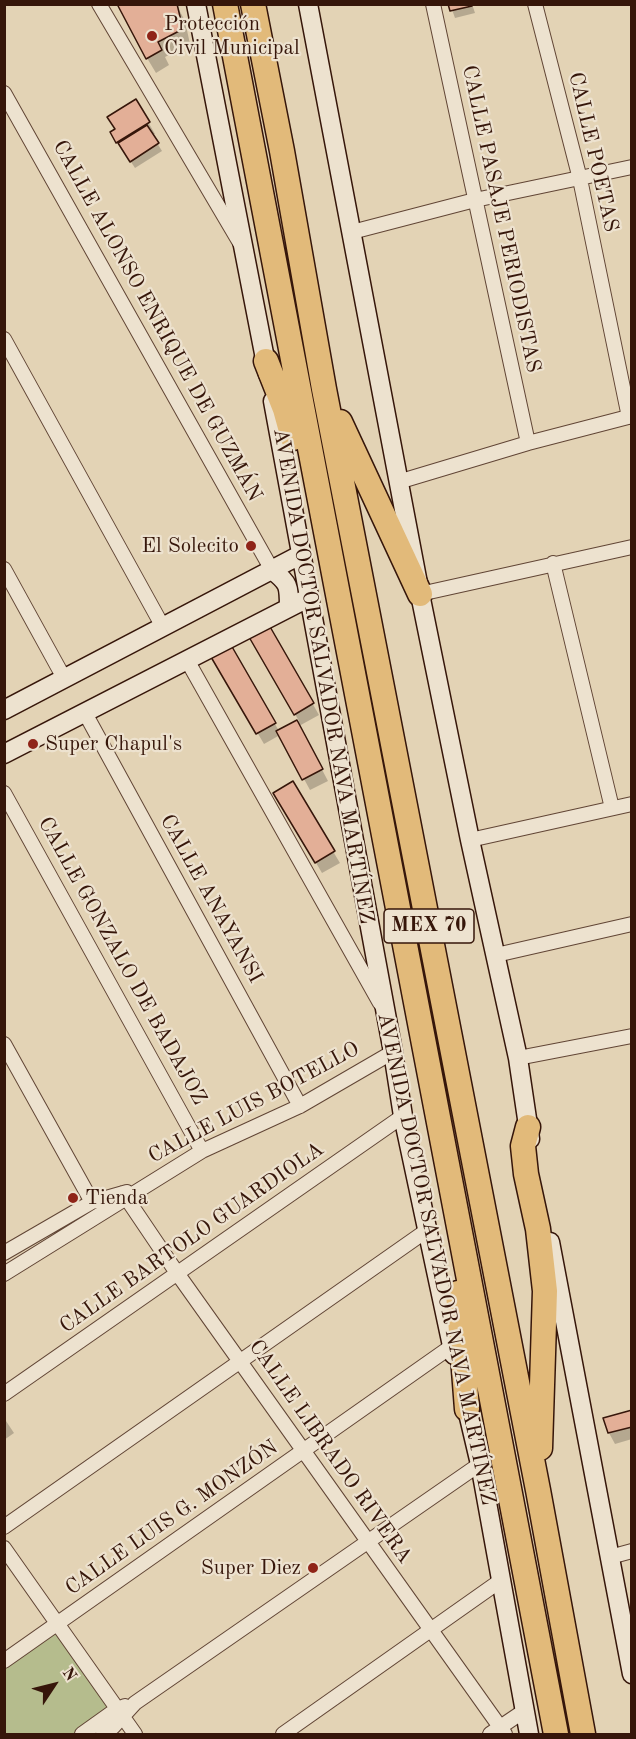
<!DOCTYPE html>
<meta charset="utf-8">
<style>
body{margin:0}
#map{position:relative;width:636px;height:1739px;overflow:hidden;background:#e3d3b5;font-family:"Old Standard TT",serif}
canvas{display:block}
.frame{position:absolute;inset:0;border:6px solid #36160a;pointer-events:none}
.north{position:absolute;left:24px;top:1655px;width:60px;height:60px;-webkit-text-stroke:4px #ede2cf;paint-order:stroke;rotate:55deg;font-size:16px;font-weight:700;line-height:24px;text-align:center;color:#36160a}
.north::after{content:'';display:block;margin:auto;width:21px;height:27px;background:#36160a;clip-path:polygon(50% 0,100% 100%,50% 72%,0 100%)}
</style>
<div id="map">
<canvas width="636" height="1739"></canvas>
<div class="frame"></div>
<div class="north">N</div>
</div>
<script>
const c = document.querySelector('canvas').getContext('2d');
c.lineJoin = 'round';
function fill(path, color) { c.fillStyle = color; c.fill(path, 'evenodd'); }
function trace(path, color, width, dash) { c.strokeStyle = color; c.lineWidth = width; c.lineCap = dash ? 'butt' : 'round'; c.setLineDash(dash || []); c.stroke(path); }
function drawText(font, color, halo, rows, align = 'center') {
  c.font = font + ' "Old Standard TT",serif'; c.lineWidth = 4.5; c.setLineDash([]); c.textBaseline = 'middle'; c.strokeStyle = halo; c.fillStyle = color; for (const [text, x, y, turn = 0] of rows) {
    c.save(); c.translate(x, y); c.rotate((+turn || 0) * Math.PI / 180); c.textAlign = isNaN(turn) ? turn : align; if (halo) c.strokeText(text, 0, 0); c.fillText(text, 0, 0); c.restore();
  }
}
fill(new Path2D(`
 M57 1626 116 1709 79 1734H5L4 1663Z`), '#b5bc8d');
fill(new Path2D(`
 M176 4 185 21 190 44 165 57 169 65 156 73 147 58Z
 M450 4H472L475 13 455 18Z
 M136 101 155 134 152 135 162 151 135 168 112 133 116 130Z
 M269 627 319 715 299 726 328 781 310 790 280 735 264 744 213 657 231 647 279 731 299 721 251 638Z
 M292 783 340 863 322 873 275 793Z
 M632 1412V1439L615 1444 609 1433 605 1419Z
 M4 1418 14 1433 4 1440Z`), '#0003');
const building = new Path2D(`
 M117 4H177L183 29 158 42 162 50 146 59Z
 M448 4H471L472 6 450 11Z
 M136 99 150 122 116 143 110 132 115 129 107 117Z
 M147 125 159 143 130 162 118 143Z
 M269 625 314 703 294 715 249 637Z
 M231 645 276 723 256 734 211 657Z
 M297 720 323 769 302 780 276 731Z
 M293 781 335 851 315 863 273 793Z
 M632 1410V1427L608 1433 603 1418Z`);
fill(building, '#e3af97');
trace(building, '#36160a', 1.5);
const street = new Path2D(`
 M99 4 240 243
 M433 4 528 443
 M535 4 580 179 629 417
 M4 93 272 570
 M352 232 475 200 632 167
 M4 339 163 627
 M398 482 528 443 632 416
 M553 563 612 808
 M4 569 64 678
 M420 594 632 547
 M187 660 380 1003
 M85 713 300 1106
 M4 793 202 1151
 M470 840 632 804
 M496 955 632 924
 M4 1044 92 1202
 M518 1058 632 1036
 M123 1193 177 1273 505 1734
 M4 1253 92 1202 127 1192
 M4 1274 202 1151 300 1106 393 1052
 M4 1394 403 1116
 M4 1527 426 1231
 M4 1548 135 1734
 M610 1557 632 1551
 M4 1661 452 1346
 M82 1734 117 1709 125 1706
 M103 1734 113 1727 135 1703 480 1464
 M283 1734 500 1581
 M490 1734 524 1711`);
const secondary = new Path2D(`
 M196 4 268 374
 M308 4 420 594 470 840 518 1058 530 1139
 M273 401 393 1052 403 1116 454 1355
 M272 570C289 583 289 586 289 607
 M4 710 300 555
 M4 754 308 598
 M550 1242 632 1674
 M464 1396 480 1464 529 1734`);
const highway = new Path2D(`
 M225 4 556 1734
 M253 4 282 151 324 389 538 1490 583 1734
 M266 361 285 409 293 438
 M340 422 420 594
 M528 1127 523 1146 526 1174 538 1229 545 1291 540 1448
 M458 1293 467 1409`);
trace(street, '#614535', 16);
trace(secondary, '#36160a', 21);
trace(highway, '#36160a', 27);
trace(street, '#ede2cf', 14);
trace(secondary, '#ede2cf', 18);
trace(highway, '#e2ba7a', 24);
for (const [x, y, r, color] of [
 [152,36,6,"#8f2418"],
 [251,546,6,"#8f2418"],
 [33,744,6,"#8f2418"],
 [73,1198,6,"#8f2418"],
 [313,1568,6,"#8f2418"]
]) { const dot = new Path2D(); dot.arc(x, y, r, 0, 2 * Math.PI); c.fillStyle = color; c.fill(dot); trace(dot, '#ede2cf', 2); }
for (const [x, y, w] of [
 [429,926,90]
]) { const box = new Path2D(); box.roundRect(x - w / 2, y - 17, w, 34, 4.5); c.fillStyle = '#ede2cf'; c.fill(box); trace(box, '#36160a', 1.5); }
drawText('bold 20px', '#36160a', null, [
 ["MEX 70",429,926]
]);
drawText('21px', '#36160a', '#ede2cf', [
 ["Protección",164,24],
 ["Civil Municipal",164,48],
 ["El Solecito",239,546,"right"],
 ["Super Chapul's",45,744],
 ["Tienda",85,1198],
 ["Super Diez",301,1568,"right"]
], 'left');
drawText('21px', '#36160a', '#ede2cf', [
 ["CALLE POETAS",593,152,77],
 ["CALLE PASAJE PERIODISTAS",501,219,78],
 ["CALLE ALONSO ENRIQUE DE GUZMÁN",157,321,61],
 ["AVENIDA DOCTOR SALVADOR NAVA MARTÍNEZ",323,676,80],
 ["CALLE ANAYANSI",211,899,61],
 ["CALLE GONZALO DE BADAJOZ",122,961,61],
 ["CALLE LUIS BOTELLO",254,1103,-28],
 ["CALLE BARTOLO GUARDIOLA",192,1238,-35],
 ["AVENIDA DOCTOR SALVADOR NAVA MARTÍNEZ",436,1259,78],
 ["CALLE LIBRADO RIVERA",330,1452,55],
 ["CALLE LUIS G. MONZÓN",172,1518,-35]
]);
</script>
